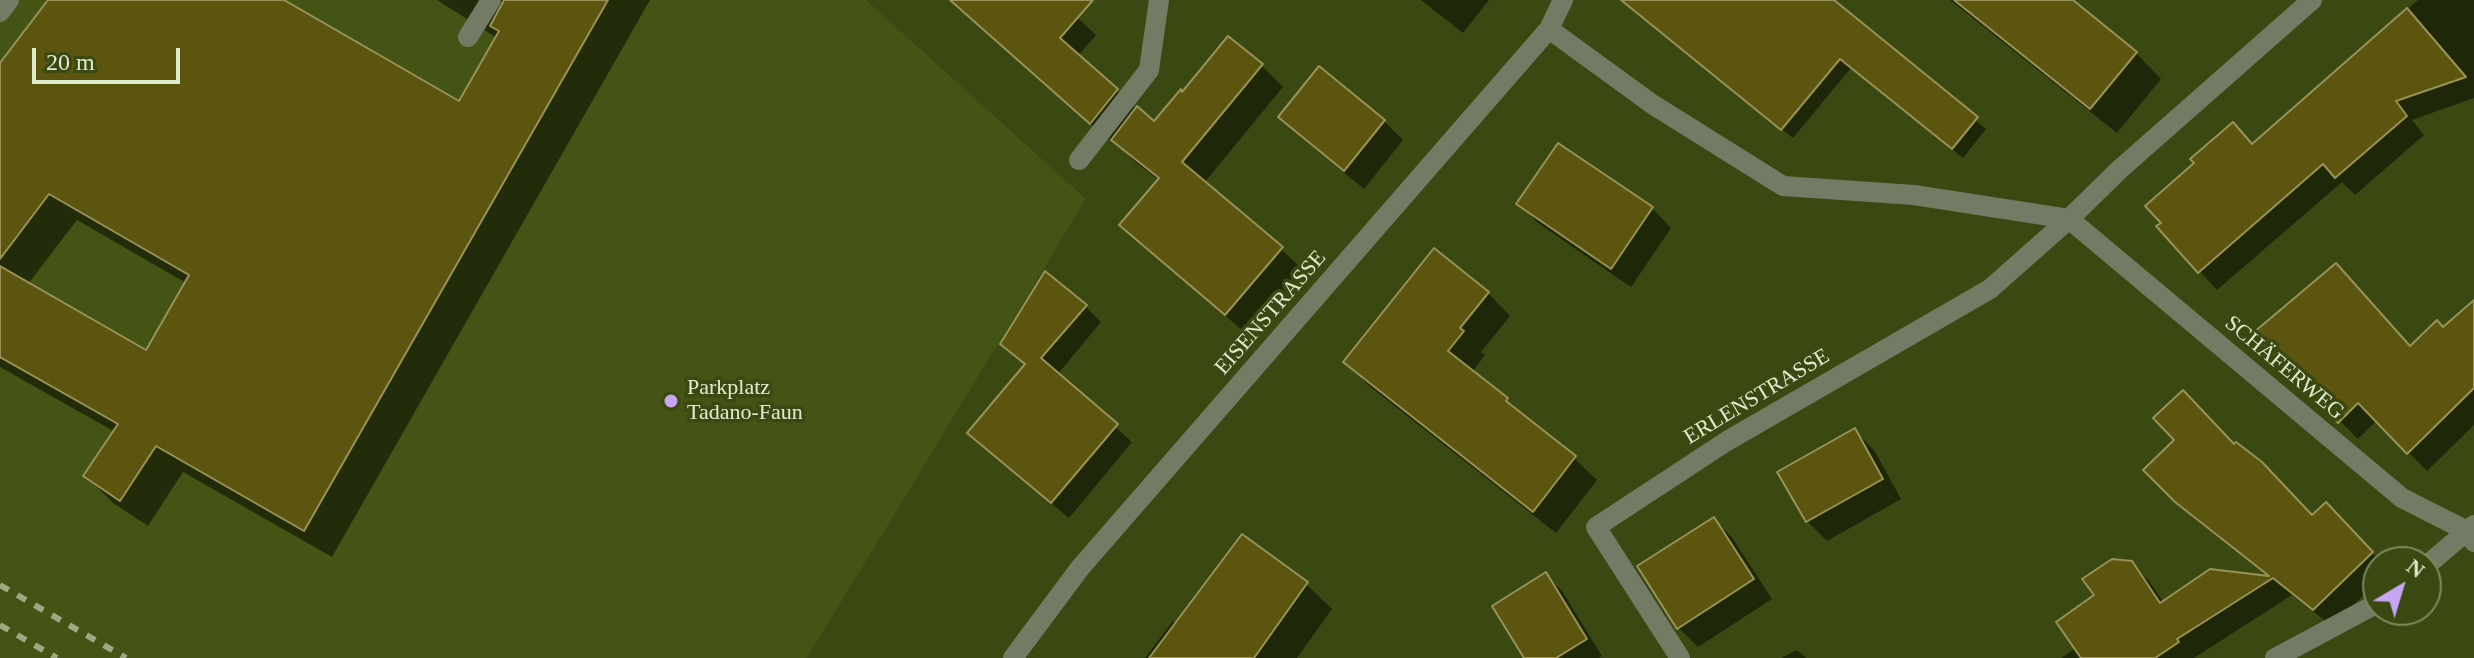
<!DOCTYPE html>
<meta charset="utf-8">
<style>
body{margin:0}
#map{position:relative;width:2474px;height:658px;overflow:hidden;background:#3a4912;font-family:Georgia,serif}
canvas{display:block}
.north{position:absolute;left:2362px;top:546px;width:80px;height:80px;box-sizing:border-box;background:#3a4912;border:2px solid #7c8a5d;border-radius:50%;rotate:38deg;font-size:22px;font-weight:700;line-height:32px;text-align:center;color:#e0ebce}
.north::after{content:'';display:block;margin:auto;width:28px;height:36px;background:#c6a6f0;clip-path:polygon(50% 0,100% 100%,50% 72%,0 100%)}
.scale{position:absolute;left:32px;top:48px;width:148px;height:36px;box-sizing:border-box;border:4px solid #e0ebce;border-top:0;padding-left:10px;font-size:24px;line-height:28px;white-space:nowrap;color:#e0ebce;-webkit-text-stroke:6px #3a4912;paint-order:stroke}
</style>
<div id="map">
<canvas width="2474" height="658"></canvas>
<div class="north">N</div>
<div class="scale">20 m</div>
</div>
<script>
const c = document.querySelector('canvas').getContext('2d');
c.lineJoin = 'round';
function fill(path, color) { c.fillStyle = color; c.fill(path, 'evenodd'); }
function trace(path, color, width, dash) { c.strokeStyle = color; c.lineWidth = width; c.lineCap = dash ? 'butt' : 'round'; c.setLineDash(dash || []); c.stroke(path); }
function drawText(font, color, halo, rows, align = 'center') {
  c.font = font + ' Georgia,serif'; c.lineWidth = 7; c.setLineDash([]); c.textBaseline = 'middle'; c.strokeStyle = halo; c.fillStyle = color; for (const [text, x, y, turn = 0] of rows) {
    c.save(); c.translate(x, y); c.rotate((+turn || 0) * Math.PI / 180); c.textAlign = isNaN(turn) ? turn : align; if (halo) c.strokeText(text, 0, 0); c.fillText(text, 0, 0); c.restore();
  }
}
fill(new Path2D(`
 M0 0H866L1086 199 807 658H0Z`), '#435414');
fill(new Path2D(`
 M50 0H280L460 103 497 38 437 0H650L332 557 183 472 148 526 113 503 86 476 115 432 0 367V66ZM77 220 186 283 147 352 28 284Z
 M955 0H1059L1096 35 1078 56 1137 110 1154 124 1261 65 1283 87 1204 183 1281 249 1303 270 1248 335 1144 247 1122 225 1160 181 1135 162 1111 138 1109 140 978 24Z
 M1421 0H1489L1463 33Z
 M1625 0H1830L1986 129 1963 158 1851 68 1793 138 1664 36Z
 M1950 0H2070L2136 53 2161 79 2117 133Z
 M2418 0H2474V98L2412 120 2424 135 2355 195 2342 182 2217 290 2159 227 2197 163 2233 124 2253 145Z
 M1280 117 1384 121 1403 140 1364 189 1300 136Z
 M1519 204 1652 208 1671 228 1631 287 1538 223Z
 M1488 293 1510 316 1481 352 1485 355 1472 372 1574 458 1597 480 1556 533 1368 385 1346 362Z
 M2474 303V425L2427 471 2377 420 2358 439 2340 421 2411 348 2443 330Z
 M1085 306 1101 322 1057 375 1132 442 1069 518 986 449 1026 366 1003 344Z
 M1855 431 1874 450 1901 499 1827 541 1807 521Z
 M2234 447 2313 517 2343 522 2381 562H2378V581L2332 626 2292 595 2194 658H2061L2076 648 2097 596 2131 563 2149 581 2164 603 2270 578 2195 519 2146 470Z
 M1714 519 1733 539 1772 599 1698 647 1678 627Z
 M1546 575 1562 591 1602 656 1599 658H1527Z
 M1306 584 1332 609 1297 658H1145L1173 621 1177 624Z
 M1797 650 1806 658H1781Z`), '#0007');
const building = new Path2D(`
 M48 0H284L459 101 499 31 490 26 504 0H608L304 531 156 446 120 501 83 476 118 424 0 357V266L146 350 189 275 49 194 0 259V63Z
 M950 0H1093L1060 38 1118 89 1090 124Z
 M1621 0H1834L1978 117 1952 149 1840 59 1781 130Z
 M1954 0H2073L2137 52 2090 109Z
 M2407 8 2466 77 2396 101 2407 116 2335 178 2323 164 2198 273 2156 226 2161 223 2145 206 2194 163 2190 159 2233 122 2252 144Z
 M1228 36 1263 64 1182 162 1283 247 1225 315 1119 225 1159 178 1111 140 1137 106 1154 121 1181 89 1182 92Z
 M1319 66 1385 120 1344 171 1278 117Z
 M1558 143 1653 207 1611 269 1516 204Z
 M1434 248 1489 292 1460 328 1464 331 1448 351 1508 398 1506 401 1576 456 1533 512 1343 362Z
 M2336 263 2410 346 2437 320 2443 327 2474 300V388L2407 454 2358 403 2338 423 2253 333Z
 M1045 271 1087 305 1041 358 1118 424 1051 503 967 433 1025 364 1000 344Z
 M2183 390 2234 444 2236 442 2262 462 2312 515 2326 502 2373 552 2313 610 2273 578 2177 639 2179 642 2155 658H2081L2056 622 2094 595 2082 579 2112 559 2132 561 2160 603 2210 569 2269 576 2175 502 2143 470 2174 440 2153 418Z
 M1855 428 1883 479 1806 522 1777 472Z
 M1714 517 1754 579 1677 629 1637 566Z
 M1242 534 1308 582 1254 658H1149Z
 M1546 572 1587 639 1556 658H1524L1492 606Z`);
fill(building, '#5c550f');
trace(building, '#989257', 2);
trace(new Path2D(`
 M0 12 9 0
 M1549 29 1652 104 1783 186 1914 195 2069 219 2119 170 2312 0
 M468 37 491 0
 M1079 160 1149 70 1159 0
 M2426 566 2474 525
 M1013 658 1080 568 1549 29 1563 0
 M1680 658 1596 527 1727 441 1990 289 2069 219 2402 498 2467 531 2474 542
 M2275 658 2378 603`), '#727b63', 20);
trace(new Path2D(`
 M0 585 126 658
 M0 625 57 658`), '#9da982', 6, [10, 10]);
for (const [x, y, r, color] of [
 [671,401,8,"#c6a6f0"]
]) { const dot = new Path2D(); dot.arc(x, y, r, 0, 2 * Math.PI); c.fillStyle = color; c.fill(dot); trace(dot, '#3a4912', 3); }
drawText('22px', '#e0ebce', '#3a4912', [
 ["EISENSTRASSE",1271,313,-49],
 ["SCHÄFERWEG",2284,368,40],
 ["ERLENSTRASSE",1757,397,-31]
]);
drawText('22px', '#e0ebce', '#3a4912', [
 ["Parkplatz",687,388],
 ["Tadano-Faun",687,413]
], 'left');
</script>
